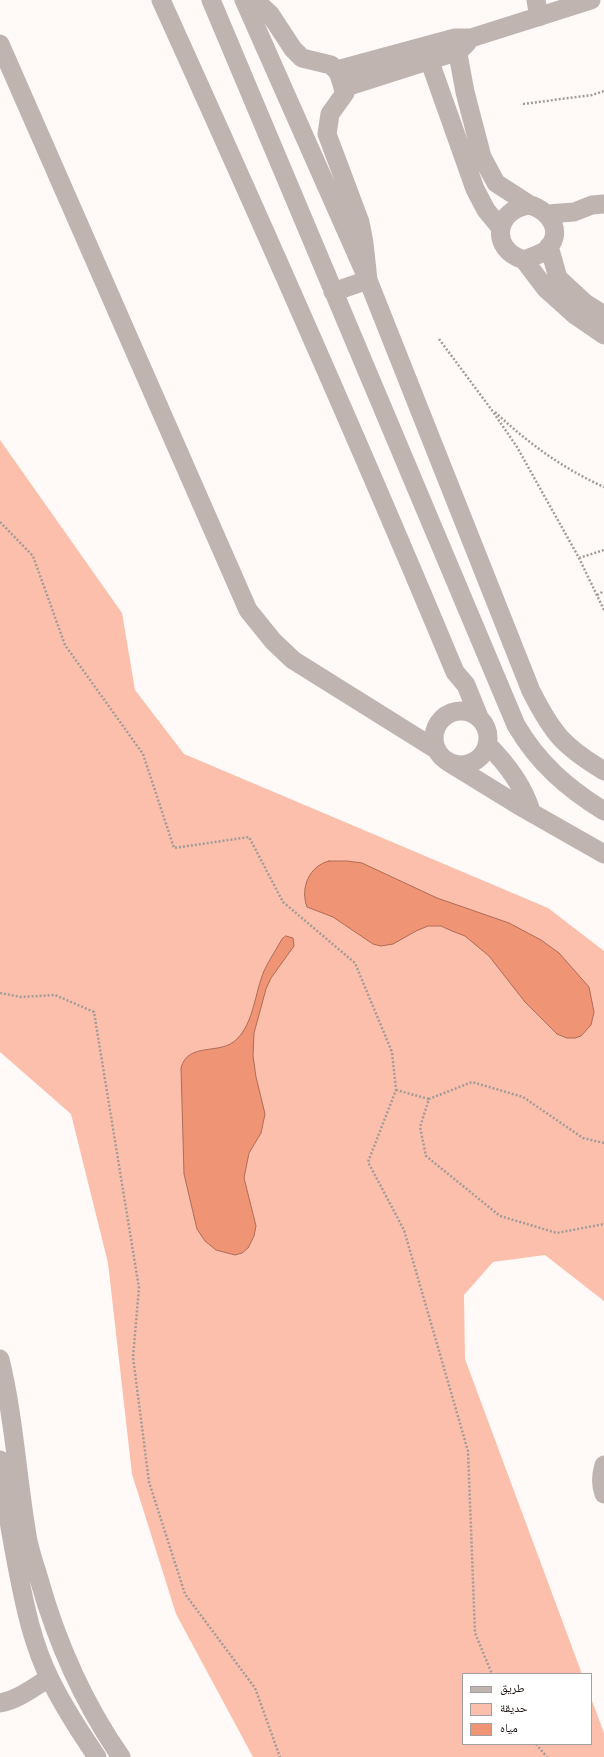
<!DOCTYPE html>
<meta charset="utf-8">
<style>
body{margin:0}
#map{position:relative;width:604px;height:1757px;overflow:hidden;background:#fff9f7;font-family:Raleway,"Noto Naskh Arabic",sans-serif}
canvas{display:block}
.legend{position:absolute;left:462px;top:1673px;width:130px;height:72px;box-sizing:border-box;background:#fff;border:1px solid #a29f9e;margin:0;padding:5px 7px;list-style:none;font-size:12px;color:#170f0c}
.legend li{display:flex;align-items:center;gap:8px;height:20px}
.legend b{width:20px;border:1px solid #a29f9e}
</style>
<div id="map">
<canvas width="604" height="1757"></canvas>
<ul class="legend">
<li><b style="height:5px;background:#c0b4b0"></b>طريق</li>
<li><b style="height:11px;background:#fbbfac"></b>حديقة</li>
<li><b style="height:11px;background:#f09476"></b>مياه</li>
</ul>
</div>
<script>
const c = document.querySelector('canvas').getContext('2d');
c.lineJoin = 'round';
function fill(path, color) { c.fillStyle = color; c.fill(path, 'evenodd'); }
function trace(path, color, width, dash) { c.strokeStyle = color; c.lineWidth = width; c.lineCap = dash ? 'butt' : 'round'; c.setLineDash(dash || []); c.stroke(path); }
fill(new Path2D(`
 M0 440 122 613 135 690 184 754 548 908 604 951V1301L545 1255 493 1262 464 1295 465 1359 582 1674H463V1744H591V1698L604 1733V1757H253L176 1614 132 1474 108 1263 71 1114 0 1052Z`), '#fbbfac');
const water = new Path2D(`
 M329 861H347L362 863 437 898 509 923 541 940 559 953 589 987 594 1012 591 1025 581 1036 575 1038H567L557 1034 525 1002 489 956 465 936 452 931 441 926H428L416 931 393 944 381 946 373 944 333 917 307 907C300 888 309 866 329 861Z
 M286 936 293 938 294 946 271 978 266 989 254 1033 253 1056 256 1077 265 1114 261 1133 249 1153 244 1178 256 1226 254 1236 248 1248 242 1253 235 1255 216 1250 205 1241 197 1229 184 1174 181 1068C188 1041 221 1056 237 1039 254 1022 255 992 264 971 269 960 276 950 282 939Z`);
fill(water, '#f09476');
trace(water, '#af6c56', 1);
trace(new Path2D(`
 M523 104 592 95 604 91
 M439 339 491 409 517 447 579 558 604 610
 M495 412C528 443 562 468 604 487
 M0 522 33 556 65 645 143 754 174 848 249 837 283 902 355 963 392 1052 396 1090 368 1162 404 1230 468 1451 475 1633 492 1674
 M579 558 604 550
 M597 595 604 591
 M0 993 21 997 55 995 94 1012 139 1288 133 1357 149 1482 185 1594 255 1688 280 1757
 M396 1090 429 1099
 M604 1143 583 1138 523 1097 472 1082 429 1099 420 1127 426 1156 500 1216 557 1233 604 1224
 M536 1744 547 1757`), '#a29c99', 2.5, [2, 2]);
trace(new Path2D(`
 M161 0C262 223 361 446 455 672L466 685 479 717
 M211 0 516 725C538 763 567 788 604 811
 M244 0 368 280 531 691C553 734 563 746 604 771
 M244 0 259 4 270 14 293 49 302 58 331 65 338 72 345 93 330 114 327 134 360 222 364 243 368 280 333 292
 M536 0 539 17
 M455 38 465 92 482 157 496 183 530 205
 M0 44 248 610 273 641 293 660 437 750
 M425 48 475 189 486 210 500 227
 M337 70 455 38H471L591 0
 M343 88 459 51 467 43
 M530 205C551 211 565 234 545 251 539 255 531 257 524 260 488 249 496 208 530 205Z
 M548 214 574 212 592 205 604 204
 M549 246 558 278 585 303 604 315
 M524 260 546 289 575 315 604 335
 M434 738a27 27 0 1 1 54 0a27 27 0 1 1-54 0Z
 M487 744C506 763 523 785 531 811
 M448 762 518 805 604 854
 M0 1359C14 1417 17 1476 27 1535 29 1550 35 1565 39 1579 57 1643 83 1702 121 1757
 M0 1460C4 1498 11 1534 18 1571 25 1607 33 1645 50 1679 63 1706 80 1732 97 1757
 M604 1465C601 1475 600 1484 604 1494
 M0 1703C18 1700 34 1687 49 1678`), '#c0b4b0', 19);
</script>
